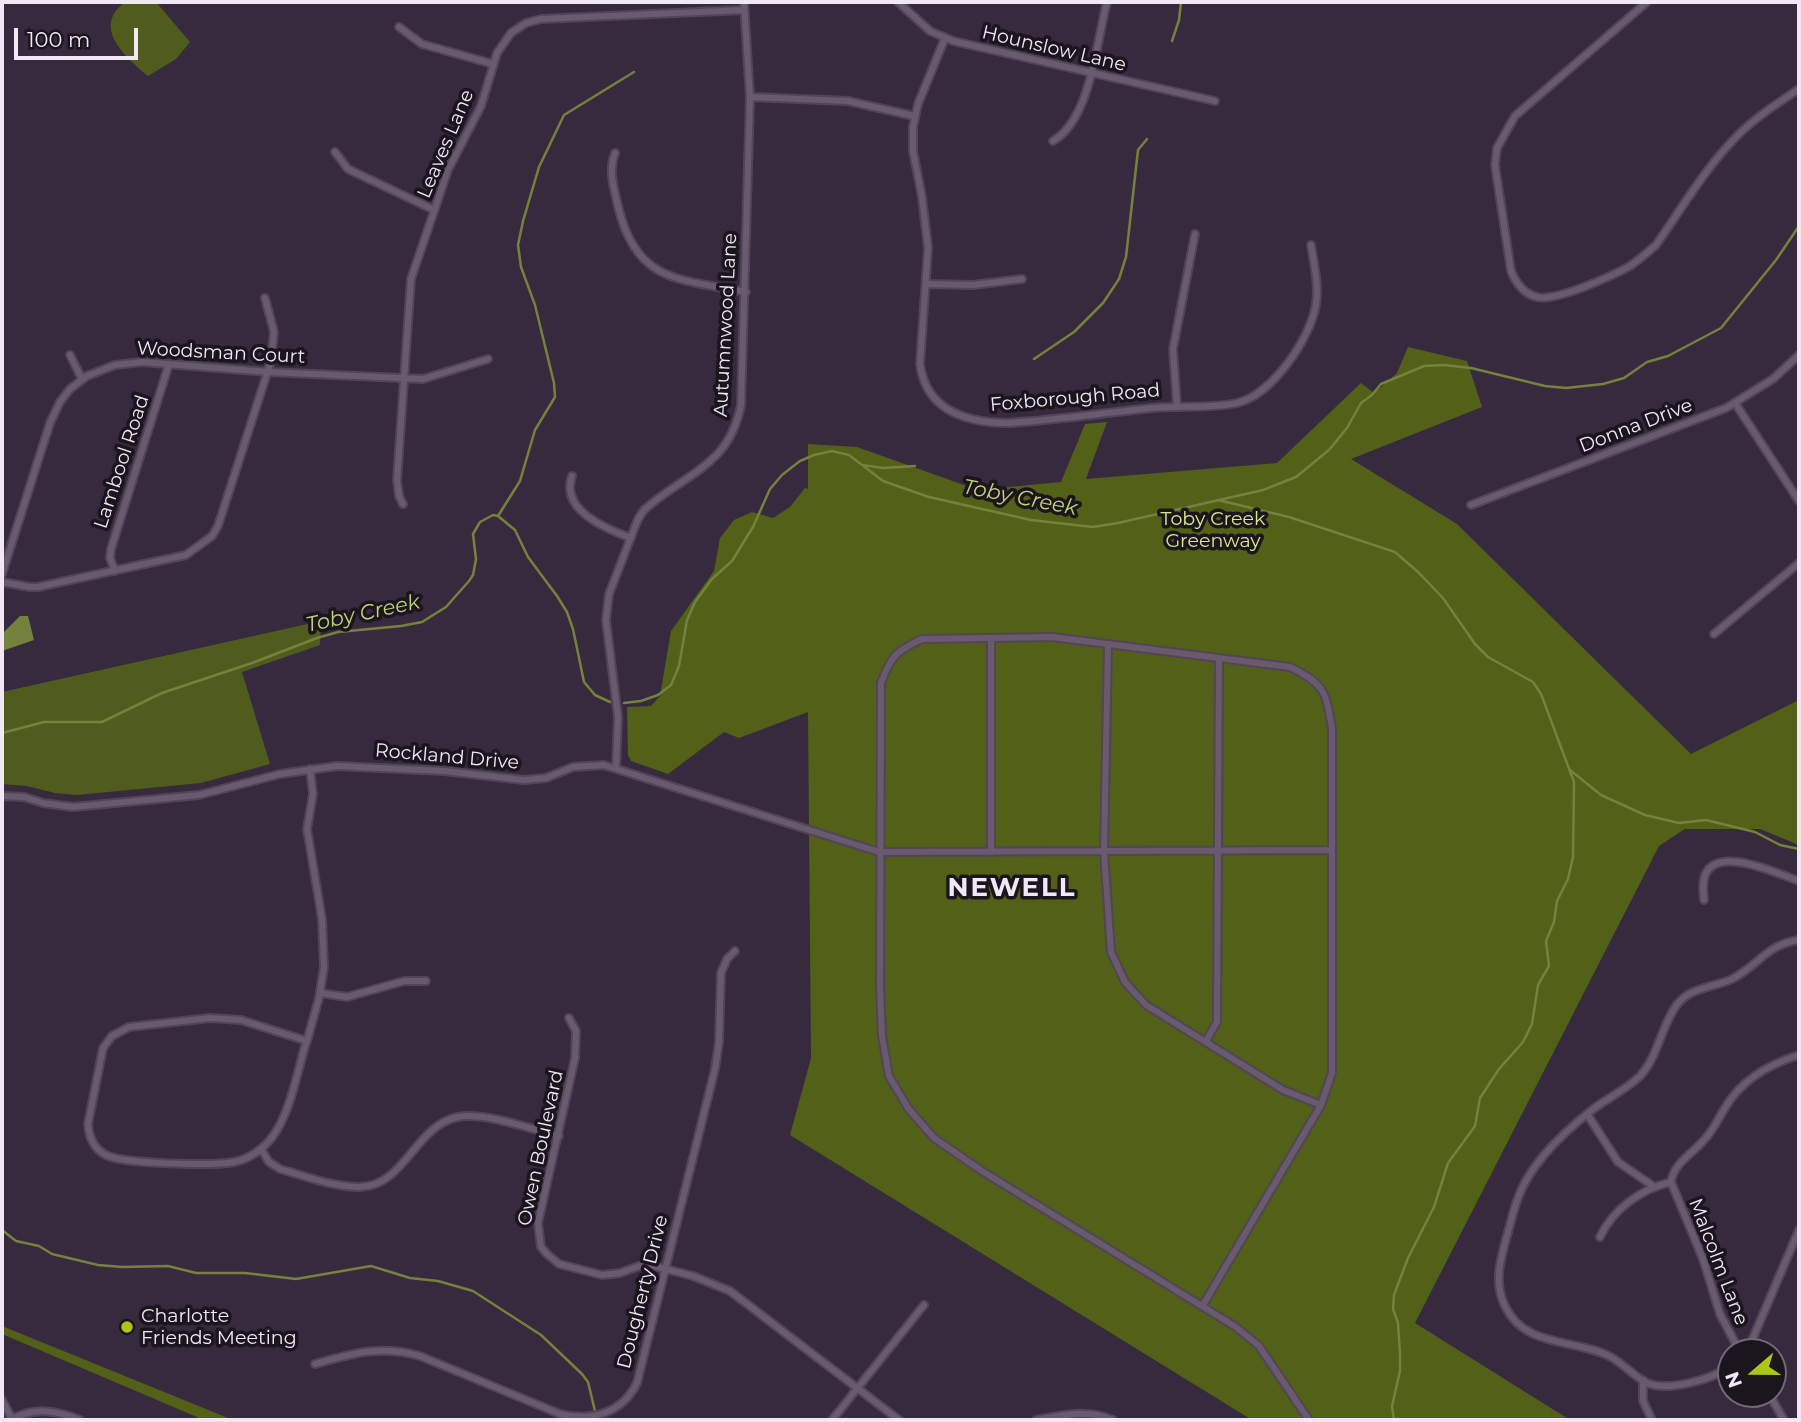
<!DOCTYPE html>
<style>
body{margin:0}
#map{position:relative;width:1801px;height:1422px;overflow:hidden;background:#372a3e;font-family:Montserrat,sans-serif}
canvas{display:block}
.frame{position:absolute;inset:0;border:4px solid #f1e8f5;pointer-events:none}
.north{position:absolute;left:1717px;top:1338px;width:70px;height:70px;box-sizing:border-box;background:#1b151e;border:2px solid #716974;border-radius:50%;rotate:250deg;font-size:19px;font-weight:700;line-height:28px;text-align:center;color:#f1e8f5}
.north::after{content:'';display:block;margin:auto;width:24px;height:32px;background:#abc616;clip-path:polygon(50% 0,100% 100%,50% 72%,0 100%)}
.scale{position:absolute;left:14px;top:28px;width:124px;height:32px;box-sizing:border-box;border:4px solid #f1e8f5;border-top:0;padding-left:9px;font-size:21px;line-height:24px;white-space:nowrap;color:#f1e8f5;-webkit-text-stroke:5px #1b151e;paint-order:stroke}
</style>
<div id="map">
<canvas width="1801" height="1422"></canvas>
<div class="frame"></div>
<div class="north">N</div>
<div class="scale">100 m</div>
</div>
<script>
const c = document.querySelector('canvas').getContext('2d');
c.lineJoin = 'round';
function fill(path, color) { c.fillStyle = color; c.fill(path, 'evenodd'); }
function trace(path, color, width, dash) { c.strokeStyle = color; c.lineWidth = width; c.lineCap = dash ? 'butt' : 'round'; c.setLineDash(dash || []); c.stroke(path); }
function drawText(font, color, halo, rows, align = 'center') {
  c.font = font + ' Montserrat,sans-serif'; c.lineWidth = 7; c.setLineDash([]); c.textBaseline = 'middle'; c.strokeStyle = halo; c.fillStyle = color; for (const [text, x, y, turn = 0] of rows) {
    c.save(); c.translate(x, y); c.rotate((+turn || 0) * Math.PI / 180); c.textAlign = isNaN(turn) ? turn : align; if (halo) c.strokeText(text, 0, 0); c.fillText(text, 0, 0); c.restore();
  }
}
fill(new Path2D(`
 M125 2H156L190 42 176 59 148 76C126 57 91 28 125 2Z
 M321 621 320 645 242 672 270 764 201 783 77 795 55 793 27 786 2 784V692Z`), '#505c1e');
fill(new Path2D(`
 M1408 347 1467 361 1482 407 1351 459 1457 524 1691 754 1799 700V845L1760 829H1685L1659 846 1415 1323 1570 1420H1252L790 1135 811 1058 808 712 739 738 724 732 668 774 631 761 628 755 627 707 651 706 660 696 671 631 714 571 720 538 734 520 752 512 773 518 790 507 805 488 808 489V444L857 447 978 490 1061 482 1085 424 1107 422 1086 479 1277 463 1361 383 1374 393 1397 373Z
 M2 1326 233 1420H204L2 1334Z`), '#526018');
fill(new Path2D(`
 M20 616H28L34 640 2 651V634Z`), '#74823d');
trace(new Path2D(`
 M1172 41 1179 20 1181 2
 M1034 359 1074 332 1103 303 1119 279 1126 257 1138 150 1147 139
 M862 465 883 468 915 466
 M1218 500 1289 517 1395 552 1418 572 1443 598 1475 644 1488 657 1533 682 1541 694 1574 782 1573 857 1568 879 1557 901 1554 922 1546 941 1549 966 1538 985 1532 1024 1523 1042 1499 1069 1480 1098 1475 1126 1448 1163 1434 1207 1408 1258 1394 1295 1393 1309 1398 1323 1400 1354V1371L1392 1406 1394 1420
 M498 516 520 481 535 430 555 397 554 383 535 305 521 267 518 245 523 221 539 167 564 115 634 72
 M624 703 641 701 658 695 671 685 679 666 687 620 695 602 712 579 732 561 753 527 770 489 782 475 800 461 814 455 832 451 849 455 883 481 929 497 1031 520 1093 527 1118 523 1263 490 1296 477 1329 450 1347 428 1361 403 1372 395 1381 384 1424 366 1444 365 1471 368 1545 386 1566 388 1603 384 1624 378 1647 362 1668 356 1721 328 1776 260 1799 226
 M2 733 44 722H102L162 693 252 663 317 638 338 632 401 626 422 622 446 607 469 581 473 575 476 559 473 534 480 522 493 515 498 516 515 530 528 557 557 596 567 612 573 629 584 682 595 695 610 702
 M1570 770 1601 795 1645 815 1679 823 1706 820 1755 832 1780 845 1799 849
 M2 1230 16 1241 39 1246 52 1254 98 1265 122 1267 168 1266 196 1273H245L296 1279 371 1266 410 1278 438 1281 473 1291 541 1335 582 1374 588 1382 595 1411`), '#74823d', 2.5);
const street = new Path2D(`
 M898 2 930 31 953 41 1215 101
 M1647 2 1515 116 1497 148 1495 165 1511 271C1516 283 1523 294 1537 297 1555 302 1612 276 1630 266 1639 260 1648 252 1656 245 1682 208 1706 167 1738 135 1756 117 1778 103 1799 89
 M399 27 422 44 493 64
 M945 38 918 104 913 127V151L922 197 928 248 920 364C926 411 967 423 1009 423 1057 420 1104 413 1152 408 1178 405 1212 409 1237 403 1272 395 1311 338 1316 304 1319 285 1314 264 1311 245
 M750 97 848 101 914 116
 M1053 141C1091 119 1096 43 1107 2
 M335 152 348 169 434 210
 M615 153C608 171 614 188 618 206 636 283 679 279 746 292
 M926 284 973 285 1022 279
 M70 355 82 379
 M1735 403 1799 501
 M1177 406 1173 349 1195 234
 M572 476C560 510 606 529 631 538
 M403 504 399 496 397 480 411 279 448 170 481 106 497 53 511 33 526 23 541 19 744 10
 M1471 505 1726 408 1773 379 1799 355
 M115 571 110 558 111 549 169 364
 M2 574 50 423 60 402 70 389 87 376 115 365 142 362 268 372 423 379 488 359
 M2 582 29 587H38L186 555 212 536 218 526 271 361 274 332 265 298
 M1714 634 1799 563
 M1108 645 1104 851 1111 952 1125 982 1146 1005 1283 1090 1321 1105
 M616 768 618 717 606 620 609 594 638 519 644 510C685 473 729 467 741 405L750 97 744 2
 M2 796 24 797 43 803 73 807 199 795 280 774 337 766 444 771 524 780 546 778 573 767 604 765 879 852 1331 850
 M991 852V638
 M1704 900C1703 891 1702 881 1706 873 1720 846 1778 874 1799 881
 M320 993 347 997 404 981H426
 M569 1018 576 1031 575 1058 538 1223 541 1247 547 1254 559 1264 602 1275 620 1273 642 1265H650L693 1276 730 1291 899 1420
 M307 1041 241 1020 210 1018 129 1027 112 1036 103 1048 88 1124C89 1137 94 1149 106 1155 123 1164 213 1166 234 1162 244 1160 254 1155 262 1148 288 1127 296 1077 305 1046L307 1041 319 998 324 967 322 919 307 829 313 794 310 769
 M1206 1041 1217 1022 1219 659
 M1587 1114 1618 1162 1653 1186
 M261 1149 269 1162 280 1169C305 1176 333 1187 359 1187 405 1187 415 1125 458 1117 486 1112 530 1129 559 1136
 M1671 1182C1674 1163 1692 1154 1704 1140 1713 1131 1718 1119 1725 1108 1741 1080 1770 1064 1799 1055
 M1671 1182 1703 1259 1720 1314 1740 1352
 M1600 1237C1613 1209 1641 1189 1671 1182
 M1203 1305 1321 1105 1332 1073V729C1326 692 1325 684 1290 667L1052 637 922 639C896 651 891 656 881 683L880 988 882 1036 889 1076 908 1108 934 1138 982 1171 1236 1327 1259 1346 1309 1420
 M1747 1352 1799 1230
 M315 1364C354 1353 380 1345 420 1356L560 1414C592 1422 622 1413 637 1383L715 1069 719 1042 721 973 727 959 735 951
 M1731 1366C1712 1379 1667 1393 1645 1382 1633 1375 1623 1364 1611 1357 1576 1338 1525 1349 1505 1306 1494 1284 1500 1261 1506 1239 1510 1226 1513 1211 1518 1198 1530 1164 1564 1132 1592 1110 1607 1098 1626 1090 1640 1076 1658 1057 1661 1027 1676 1006 1689 987 1712 988 1732 979 1758 966 1767 944 1799 940
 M1643 1380V1401L1652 1420
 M1769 1394 1784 1420
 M2 1400 12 1419
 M10 1420C34 1407 56 1410 80 1420
 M832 1420 924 1305
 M1036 1420C1062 1415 1088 1409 1113 1420`);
trace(street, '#514556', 10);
trace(street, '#695a70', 6);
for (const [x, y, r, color] of [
 [127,1327,7,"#abc616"]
]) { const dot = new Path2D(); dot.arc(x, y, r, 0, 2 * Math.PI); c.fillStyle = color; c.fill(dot); trace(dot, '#1b151e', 2.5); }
drawText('19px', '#f1e8f5', '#1b151e', [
 ["Hounslow Lane",1054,49,13],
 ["Leaves Lane",446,144,-67],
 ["Autumnwood Lane",726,325,-87],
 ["Woodsman Court",221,353,3],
 ["Foxborough Road",1075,398,-5],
 ["Donna Drive",1636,426,-21],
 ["Lambool Road",122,462,-72],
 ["Rockland Drive",447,757,5],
 ["Owen Boulevard",541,1148,-78],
 ["Malcolm Lane",1718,1262,69],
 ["Dougherty Drive",643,1292,-76]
]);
drawText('19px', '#d4ea88', '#1b151e', [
 ["Toby Creek",1213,519],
 ["Greenway",1213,541]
]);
drawText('19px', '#f1e8f5', '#1b151e', [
 ["Charlotte",141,1316],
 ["Friends Meeting",141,1338]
], 'left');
drawText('italic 21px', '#c0d574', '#1b151e', [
 ["Toby Creek",1020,498,11],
 ["Toby Creek",363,614,-12]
]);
c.letterSpacing = '2px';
drawText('bold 26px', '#f1e8f5', '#1b151e', [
 ["NEWELL",1012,888]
]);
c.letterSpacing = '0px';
</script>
